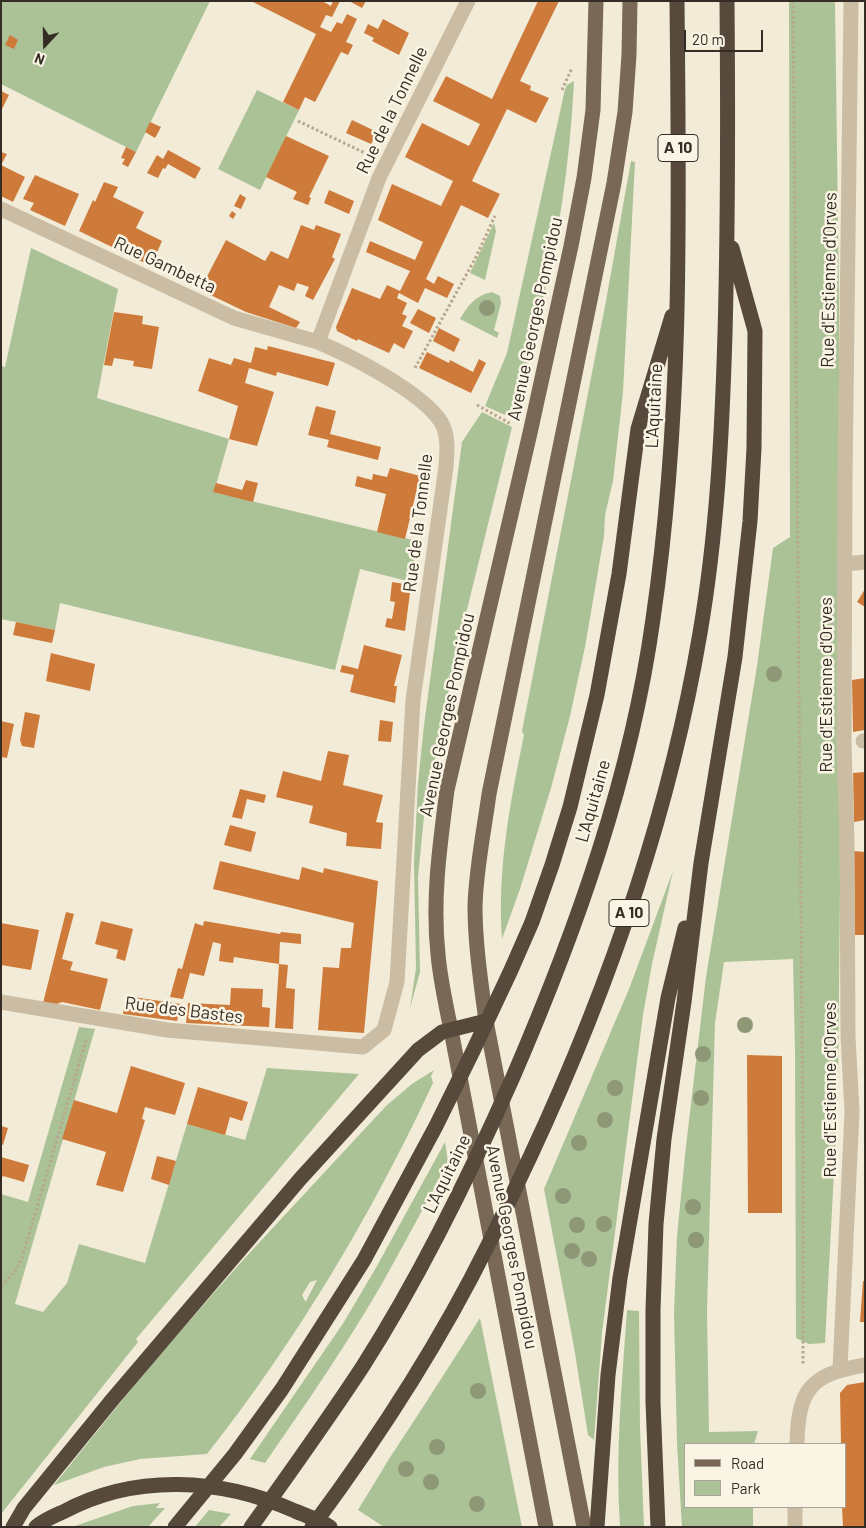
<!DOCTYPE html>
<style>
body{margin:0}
#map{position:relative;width:866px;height:1528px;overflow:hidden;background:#f2ebd7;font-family:Barlow,sans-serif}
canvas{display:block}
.frame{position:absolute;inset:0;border:2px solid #352d25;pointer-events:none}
.legend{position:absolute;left:684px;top:1443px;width:162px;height:65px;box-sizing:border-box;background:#faf4e4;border:1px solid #aba498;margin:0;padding:6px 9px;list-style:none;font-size:15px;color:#352d25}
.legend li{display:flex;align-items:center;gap:10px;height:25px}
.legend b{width:25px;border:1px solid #aba498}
.north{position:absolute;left:20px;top:20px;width:50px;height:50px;-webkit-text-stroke:4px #faf4e4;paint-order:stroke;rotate:201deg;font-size:14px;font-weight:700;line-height:20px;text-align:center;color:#352d25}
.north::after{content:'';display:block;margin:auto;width:18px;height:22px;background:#352d25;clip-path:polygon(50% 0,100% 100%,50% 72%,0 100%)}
.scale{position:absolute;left:684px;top:30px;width:79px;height:22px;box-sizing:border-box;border:2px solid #352d25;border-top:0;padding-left:6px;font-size:15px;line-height:18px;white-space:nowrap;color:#352d25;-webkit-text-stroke:4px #faf4e4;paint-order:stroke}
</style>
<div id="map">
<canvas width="866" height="1528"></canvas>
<div class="frame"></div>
<ul class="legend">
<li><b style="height:6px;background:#786855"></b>Road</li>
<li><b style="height:14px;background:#abc297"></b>Park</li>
</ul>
<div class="north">N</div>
<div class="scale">20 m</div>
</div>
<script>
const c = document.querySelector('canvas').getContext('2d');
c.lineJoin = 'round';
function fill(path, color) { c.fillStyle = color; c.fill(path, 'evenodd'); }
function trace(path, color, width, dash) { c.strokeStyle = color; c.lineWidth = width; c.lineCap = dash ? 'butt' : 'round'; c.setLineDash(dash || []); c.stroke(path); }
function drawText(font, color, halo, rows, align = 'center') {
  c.font = font + ' Barlow,sans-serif'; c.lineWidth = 5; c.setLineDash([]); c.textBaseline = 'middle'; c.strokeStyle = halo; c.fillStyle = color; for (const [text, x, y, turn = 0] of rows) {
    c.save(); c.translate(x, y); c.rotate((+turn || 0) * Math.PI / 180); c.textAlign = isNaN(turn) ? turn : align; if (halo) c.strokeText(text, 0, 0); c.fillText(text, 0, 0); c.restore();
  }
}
fill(new Path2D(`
 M1 1H210L136 152 1 84Z
 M789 1H835L839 297V656L840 888 838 1096 825 1343 809 1344 796 1338 795 1051 793 959 724 962 715 1023 707 1311 709 1432 758 1431 754 1444H685V1507H753V1527H682L677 1443 674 1313 677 1236 686 1146 706 977 757 666 773 548 790 537Z
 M574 81C572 122 568 162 562 203 551 275 531 347 514 419L485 406 507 353 565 89 567 85Z
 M257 90 299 110 260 190 218 169Z
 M631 161 635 162 623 392 613 481 605 515 604 536 585 647 570 716 551 788 520 889 502 939C497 870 510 803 524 735L522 731 606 301Z
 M494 223 496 231 485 280 470 273Z
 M31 248 118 289 97 398 229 439 214 492 417 541 411 582 360 569 335 670 60 603 55 630 1 619V366L5 367Z
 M492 292 500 296 501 303 494 330 499 333 497 338 460 319C468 305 476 295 492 292Z
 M482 412 512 427 456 654 424 816 418 877 420 972 410 1008 416 968 414 863 418 783 424 725 462 442Z
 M673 871 652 964 643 1015 602 1333 594 1440 588 1435 574 1347 544 1189 629 989Z
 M79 1027 95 1029 15 1304 43 1312 67 1283 79 1244 145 1263 187 1124 245 1140 267 1068 359 1074 136 1339 138 1342 1 1514V1194L28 1202Z
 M434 1070 431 1076 433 1083C372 1214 297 1340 207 1454L140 1459 104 1467 54 1485 152 1363 243 1260 386 1106 412 1084ZM317 1280 306 1301H305L302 1295 310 1282Z
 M445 1142 448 1162C427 1202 405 1242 383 1282 347 1344 306 1404 265 1463L250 1459 344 1322 377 1266Z
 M627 1310 639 1311 640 1428 644 1527H620C615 1454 622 1383 627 1310Z
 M480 1318 522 1527H384L358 1510 389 1459 425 1404Z
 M160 1503 156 1508H165L148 1527H72L133 1506Z
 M209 1510 231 1514 219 1527H195Z`), '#abc297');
fill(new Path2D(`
 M251 1H322L331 6 333 1H340L332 17 326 15 320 27 331 32 337 22 342 24 347 14 357 19 346 42 353 45 348 55 341 52 315 102 305 97 299 110 283 102 316 34Z
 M349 1H366L362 8Z
 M538 1H559L520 81 531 86 530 90 549 98 536 123 507 109 472 181 500 194 488 218 461 205 426 279 434 284 438 276 454 284 447 298 425 288 418 303 399 293 397 298 407 303 402 314 407 316 402 326 413 331 404 349 394 343 389 353 358 339 357 341 337 331 336 327 352 288 380 299 387 285 400 291 410 271 366 252 370 241 415 260 423 242 378 220 392 184 441 206 453 181 405 157 422 123 469 146 480 124 433 101 446 76 492 99Z
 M383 19 409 33 399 55 372 41 374 38 364 33 368 24 378 29Z
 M10 35 18 40 14 49 5 45Z
 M1 91 9 95 1 111Z
 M352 120 377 132 371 144 346 133Z
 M150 122 161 127 155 138 145 132Z
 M286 136 329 156 309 197 311 198 308 205 293 199 297 192 266 177Z
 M126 147 136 152 128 167 122 164 125 159 121 158Z
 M168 150 201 168 195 179 168 164 165 169 163 168 158 178 147 173 157 155 163 159Z
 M1 152 7 154 1 165Z
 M1 165 25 177 13 202 1 196Z
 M35 175 79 194 65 226 30 210 34 203 23 199Z
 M104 182 118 187 113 197 144 212 136 228 162 241 151 266 79 231 93 200 95 202Z
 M329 190 354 201 349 214 324 203Z
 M240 194 246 198 241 209 234 206Z
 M232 211 236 214 233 219 229 216Z
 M301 225 314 230 316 225 341 234 332 257 335 259 313 300 305 296 309 287 297 283 294 291 279 285 269 307 300 322 296 328 246 312 200 290 226 240 265 261 271 251 288 259Z
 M418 309 436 318 429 333 410 323Z
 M114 312 143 316 142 324 159 327 152 369 133 366 134 361 114 358 112 366 104 365Z
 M439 328 460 339 454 352 433 341Z
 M268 346 335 363 328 386 277 372 276 376 249 368 245 383 274 392 257 446 229 439 238 406 198 391 209 358 231 365 234 358 251 363 255 347 267 350Z
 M427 352 449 363 450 360 473 372 479 359 486 363 471 393 419 368Z
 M316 406 336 411 330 434 381 447 378 460 327 447 329 440 308 435Z
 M390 468 420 476 405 539 377 532 386 494 355 486 357 476 372 480 373 474 387 477Z
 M246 480 258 483 253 502 213 492 216 483 242 490Z
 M392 582 411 585 405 631 385 627 387 618 392 619 395 602 390 601Z
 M865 589V607L857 602Z
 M16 622 55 630 52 643 13 635Z
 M364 645 402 655 394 686H397L395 703 350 692 354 675 340 672 342 665 358 669Z
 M51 653 95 664 90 691 46 681Z
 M865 678V730L853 732 852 680Z
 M25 712 40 715 34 748 22 746 20 740Z
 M380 720 393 722 391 742 378 741Z
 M1 721 14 724 7 758 1 757Z
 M328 751 349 755 343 785 383 795 376 822 383 823 381 849 346 846 347 833 309 823 313 806 276 797 283 771 321 781Z
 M865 772V820L854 822 853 773Z
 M240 789 266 795 264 803 247 799 242 819 232 817Z
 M230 825 256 832 251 852 224 845Z
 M854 851 865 852V935H855Z
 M220 861 299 880 302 867 323 873 324 868 378 881 364 1033 318 1030 323 967 339 968 341 948H351L354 923 213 889Z
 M66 912 74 914 62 959 73 962 70 970 108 979 100 1010 62 1002 54 1005 43 1003Z
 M101 921 133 929 125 961 116 958 118 950 95 944Z
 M204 921 280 934 281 932 301 934V944L280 942 279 964 234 957 233 963 219 961 221 944 213 942 204 976 190 973 183 999 170 997 178 968 182 969 195 923 203 926Z
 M1 923 39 930 31 970 1 965Z
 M279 964 288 965 286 988 295 989 293 1029 275 1028Z
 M231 988 263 989 262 1007 270 1008 269 1027 186 1023 188 1003 230 1005Z
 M126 996 181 1004 177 1021 123 1014Z
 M747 1055 782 1056V1213H748Z
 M131 1066 185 1083 175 1115 145 1107 142 1119 145 1120 123 1192 96 1185 106 1152 62 1139 74 1100 117 1113Z
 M198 1087 248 1102 242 1121 230 1117 225 1135 187 1124Z
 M1 1126 8 1128 3 1145 1 1144Z
 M157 1156 176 1161 169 1185 151 1179Z
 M1 1157 29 1165 24 1182 3 1176 1 1179Z
 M863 1281H865V1322H860Z
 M865 1382V1527H843L842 1507H845V1444H841L840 1393 847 1385Z`), '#ce7a3a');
trace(new Path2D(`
 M793 1 803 1147V1365
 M562 90 572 68
 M298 121 367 154
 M415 368 476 257 495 216
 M477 405 511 424
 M1 1286 16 1270 22 1258 87 1037`), '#b7a78d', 3, [2.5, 2.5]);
trace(new Path2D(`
 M1 209 234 318 318 342
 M845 564 865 562
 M863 741H865
 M1 1002 167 1030 363 1047 384 1030 397 982 413 700 446 467C447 453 449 435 441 422 422 392 351 356 318 342L379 178 468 1
 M840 1369 852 1112 848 1036 847 841 844 744 845 480 851 1
 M797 1444C798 1389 811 1374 865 1365
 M795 1527V1507`), '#cbbda3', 15);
trace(new Path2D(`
 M546 1527 451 1030C446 1005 440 979 438 954 432 899 440 844 447 790L530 433 571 246 584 178 593 110 596 1
 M584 1527 486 1021C481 983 475 944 475 906 476 869 484 831 489 794L614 183 625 112 629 55 630 1`), '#786855', 15);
trace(new Path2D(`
 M13 1527 24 1508 112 1400 301 1178 418 1050 442 1032 486 1021
 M36 1527C44 1520 54 1516 63 1512 135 1473 221 1478 295 1511 307 1516 319 1520 330 1527
 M175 1527 235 1454 282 1389 364 1260 436 1126 473 1051 511 970 532 922 552 865 570 807 597 695 619 574 638 429 672 316
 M251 1527C289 1474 327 1421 363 1366 421 1275 469 1177 513 1077 576 931 631 778 653 619 683 414 679 208 677 1
 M312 1527C378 1438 439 1344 488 1245 503 1216 516 1186 530 1157 608 990 669 816 700 633 717 534 722 434 725 334 728 223 728 112 727 1
 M597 1527 608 1375 620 1278 668 998 685 928
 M658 1527 653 1402V1310L656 1224 664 1139 684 1002 701 863 735 657 750 521 754 448 755 331 732 248`), '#57493c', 15);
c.fillStyle = '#8e9877';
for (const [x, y] of [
 [487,308],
 [774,674],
 [745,1025],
 [703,1054],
 [615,1088],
 [701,1098],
 [605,1120],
 [579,1143],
 [563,1196],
 [693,1207],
 [604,1224],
 [577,1225],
 [696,1240],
 [572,1251],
 [589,1259],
 [478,1391],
 [437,1447],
 [406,1469],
 [431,1482],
 [477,1504]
]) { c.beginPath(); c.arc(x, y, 8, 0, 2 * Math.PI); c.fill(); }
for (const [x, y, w] of [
 [678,148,40],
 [629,913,40]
]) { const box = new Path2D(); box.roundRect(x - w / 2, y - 13.5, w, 27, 4); c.fillStyle = '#faf4e4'; c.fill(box); trace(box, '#352d25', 1); }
drawText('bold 16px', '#352d25', null, [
 ["A 10",678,148],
 ["A 10",629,913]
]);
drawText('18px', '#352d25', '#faf4e4', [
 ["Rue de la Tonnelle",392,110,-64],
 ["Rue Gambetta",165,265,25],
 ["Rue d'Estienne d'Orves",829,280,-89],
 ["Avenue Georges Pompidou",535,319,-78],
 ["L'Aquitaine",654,406,-87],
 ["Rue de la Tonnelle",418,523,-83],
 ["Rue d'Estienne d'Orves",826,685,-90],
 ["Avenue Georges Pompidou",447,715,-78],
 ["L'Aquitaine",593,801,-74],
 ["Rue des Bastes",184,1010,7],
 ["Rue d'Estienne d'Orves",830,1090,-90],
 ["L'Aquitaine",447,1174,-64],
 ["Avenue Georges Pompidou",512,1247,79]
]);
</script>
